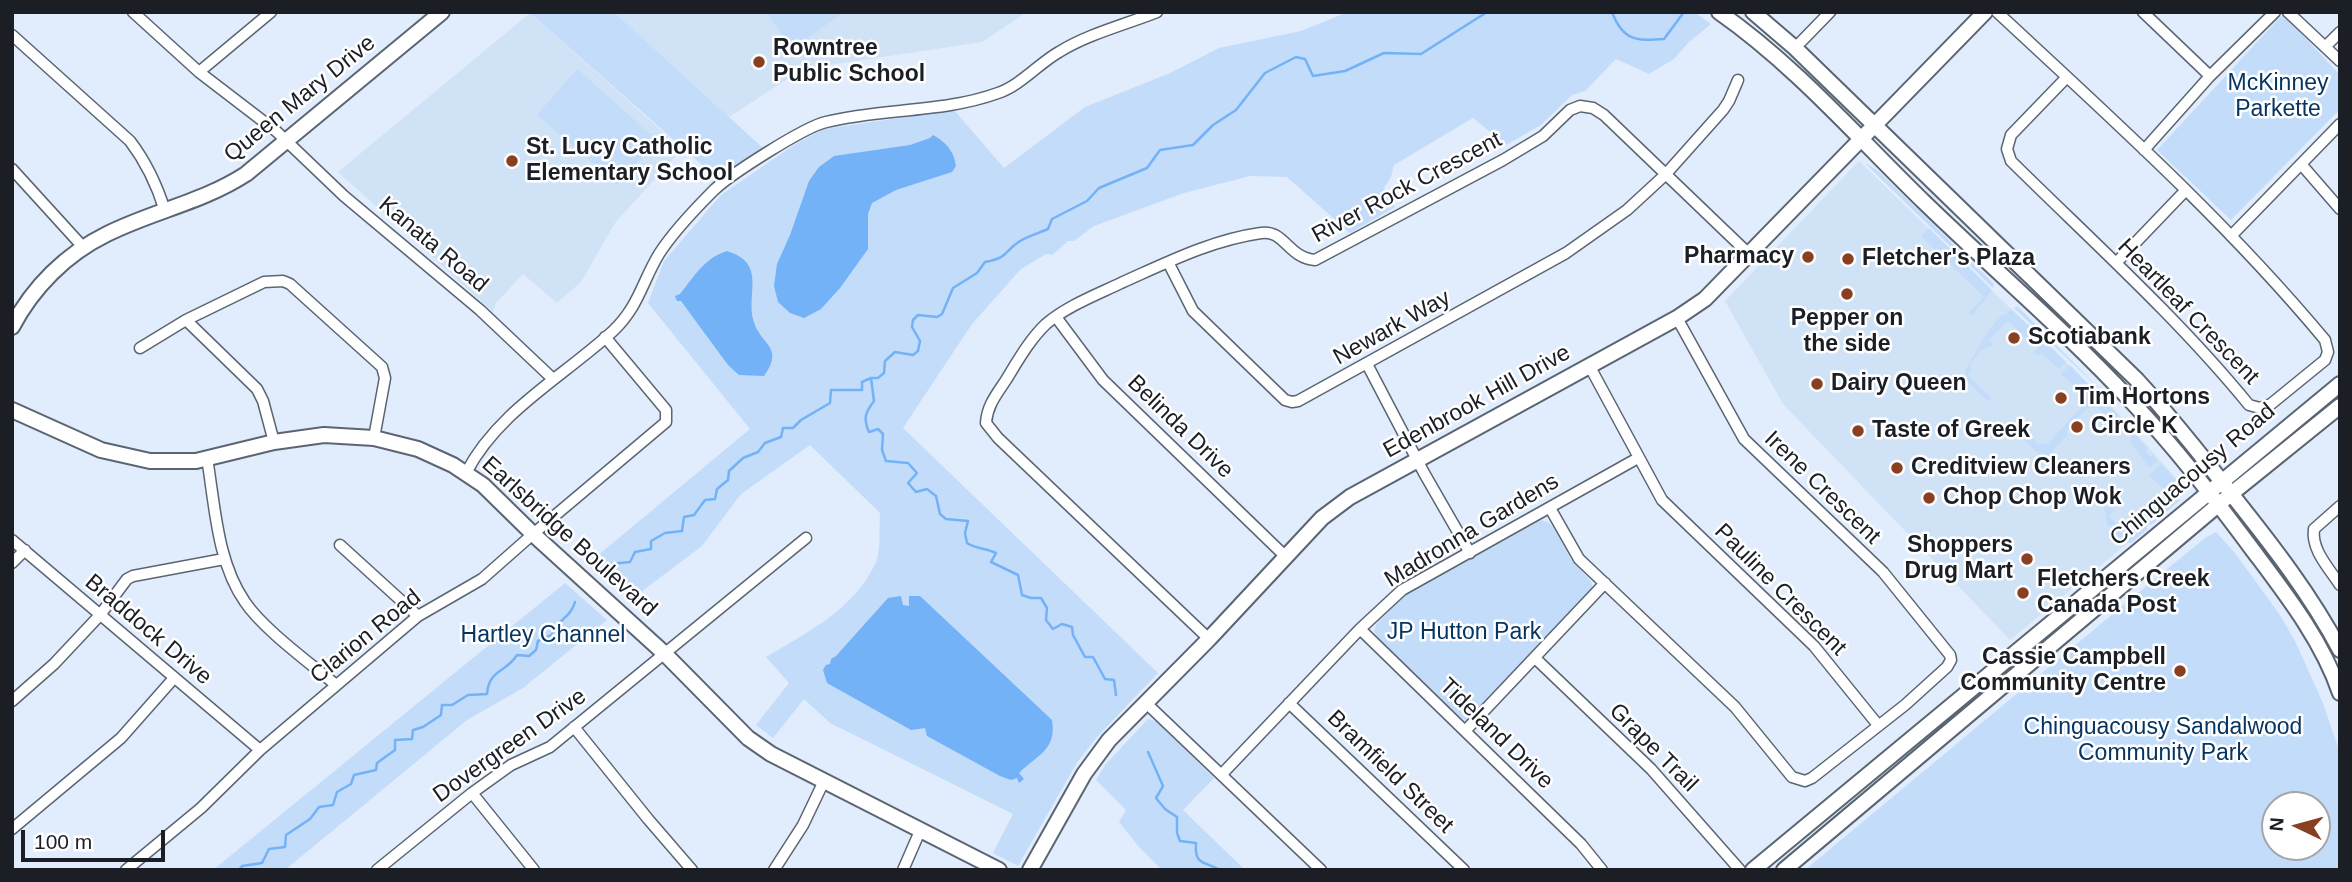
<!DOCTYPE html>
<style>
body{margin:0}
#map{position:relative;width:2352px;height:882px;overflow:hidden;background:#e1edfc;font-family:Helvetica,sans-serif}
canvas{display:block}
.frame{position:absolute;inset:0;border:14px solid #1b1f25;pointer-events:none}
.north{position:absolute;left:2261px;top:791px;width:70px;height:70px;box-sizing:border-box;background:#fff;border:2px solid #a4a5a8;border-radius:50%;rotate:275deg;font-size:19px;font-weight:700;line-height:28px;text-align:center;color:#1b1f25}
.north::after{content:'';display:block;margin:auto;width:24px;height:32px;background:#894022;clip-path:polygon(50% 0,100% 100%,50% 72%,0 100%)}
.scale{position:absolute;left:21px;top:830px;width:144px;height:32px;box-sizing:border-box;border:4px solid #1b1f25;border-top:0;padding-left:9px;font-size:21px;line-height:24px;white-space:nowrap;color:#1b1f25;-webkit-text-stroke:5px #fff;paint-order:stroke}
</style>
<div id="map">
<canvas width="2352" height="882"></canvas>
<div class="frame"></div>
<div class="north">N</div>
<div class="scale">100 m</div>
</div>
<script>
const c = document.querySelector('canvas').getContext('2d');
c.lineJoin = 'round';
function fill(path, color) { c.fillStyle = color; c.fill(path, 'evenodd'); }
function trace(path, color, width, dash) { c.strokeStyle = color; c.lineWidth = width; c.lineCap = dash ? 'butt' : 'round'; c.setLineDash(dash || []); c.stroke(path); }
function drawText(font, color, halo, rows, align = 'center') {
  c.font = font + ' Helvetica,sans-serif'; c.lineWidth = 5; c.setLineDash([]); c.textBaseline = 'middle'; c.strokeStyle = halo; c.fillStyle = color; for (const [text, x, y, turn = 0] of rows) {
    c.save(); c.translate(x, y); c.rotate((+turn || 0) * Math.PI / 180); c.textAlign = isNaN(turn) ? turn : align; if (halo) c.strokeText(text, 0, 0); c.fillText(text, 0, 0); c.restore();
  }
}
fill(new Path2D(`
 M614 12H1027L982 42 803 69 729 117Z
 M530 13 682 149 615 223 581 282 557 303 523 274 496 303 493 312 338 172Z
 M1859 161 2118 413 2181 484 2180 500 2010 640 1783 404 1725 301Z`), '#d0e2f6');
fill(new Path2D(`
 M529 12H614L763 148 718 179Z
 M771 12H844L792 49 768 15Z
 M1348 12H1694L1711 24 1688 43 1674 59 1649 74 1616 59 1585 91 1572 95 1541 125 1506 145 1473 118 1394 165 1391 177 1384 188 1395 207 1350 233 1287 177 1250 176 1184 193 1094 226 1074 241H1068L1052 255 1046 254 1021 269 972 324 903 428 1158 673 1097 737 1078 761 1018 866 993 853 1013 814 830 723 804 699 773 738 756 725 789 683 766 657C808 632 855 609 876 562 881 549 879 528 880 513L810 445 741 494 702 546 633 598 591 561 750 429 648 303 664 261 721 195 797 143 824 129 954 110 1004 168 1085 107 1170 73 1219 48 1301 31Z
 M2283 14 2340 75V109L2231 220 2157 150Z
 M577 69 657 140 618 185 537 115Z
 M1865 163 1877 170 1990 280 1994 284 1993 288Z
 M1929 228 1992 290 1972 316 1968 314 1984 297 1921 236Z
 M2017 306 2104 393 2014 308Z
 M2011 309 2041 337 2033 344 2008 321 1989 340 1993 345 1981 350 1969 366 1972 370 1967 375 1992 399 1988 401 1967 381 1965 370C1978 351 1985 331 2002 315L2004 316Z
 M2045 341 2066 362 2059 369 2042 353 2038 356 2034 352Z
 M2070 365 2121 418 2113 420 2097 407 2086 409 2067 430V435L2050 454 2051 466 2024 440 2025 431 2038 444H2048L2084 404V395L2066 378 2060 375Z
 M2134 433 2148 450 2146 452 2150 457 2153 455 2157 461 2150 468 2130 442 2131 436Z
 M2161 464 2180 484 2175 489 2163 488 2149 475Z
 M2162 493 2174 494 2179 501 2151 525 2140 515Z
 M2107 504 2114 510 2109 516 2122 529 2136 518 2148 529 2131 543H2125L2107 524 2104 506Z
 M1540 520 1548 522 1553 527 1572 561 1591 581 1593 589 1587 593 1468 721 1458 717 1379 640 1374 631 1377 623 1405 595Z
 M2216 532 2235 553 2280 615 2295 641 2323 703 2340 753V870H1805L2156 578 2205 538ZM2275 805H2317V847H2275Z
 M565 583 607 620 523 688 467 720 285 870H213Z
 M1148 719 1156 721 1214 778 1183 810 1245 870H1162L1139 847 1119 822 1126 810 1096 780 1106 764Z`), '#c3dcf9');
fill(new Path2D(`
 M933 135C946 142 954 151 956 166L952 172 896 190 872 203 868 214V249L840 288 821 309 804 318 790 313 778 302 774 286 777 264 790 235 809 181 819 167 834 156 910 145 930 138Z
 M727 251C766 263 747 291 753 319 759 345 786 346 764 376L739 375 728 365 681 301H677L675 296 680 294C694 277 704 258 727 251Z
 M901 596 903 605 909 606V596H920L1052 720C1057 750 1037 755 1019 773L1024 779 1019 783 1017 778 1011 780 1000 776 927 736 925 728 911 730 827 683 823 670 826 665 830 664 831 659 836 656 888 598Z`), '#73b2f7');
trace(new Path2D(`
 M1612 12C1623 41 1636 41 1664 39L1684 12
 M871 378 874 401C865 413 863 418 869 432L878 429 883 434 882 450 886 461 908 463 917 473 908 483 916 492 927 489 936 496 940 514 946 519 968 521 965 533 967 543C976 549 986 548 996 553L991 562 1018 575 1022 595 1031 598H1041L1047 608 1046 620 1053 629 1062 624 1072 627 1073 635 1085 657H1093L1105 679 1114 680 1116 695
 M605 578 611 564 630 562 635 552 651 549V541L665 533 682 531 684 517 694 515 705 500 715 499 717 489 728 480 729 471 743 458 758 452 765 443 781 437 783 428H793L801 420 830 403 831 390H862V382L871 378H878L884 373 885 361 895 352 913 355 918 351 920 341 912 327 913 320 918 315 937 317 942 314 953 288 977 273 985 262C1010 257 1003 252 1020 241 1028 236 1039 233 1048 229L1052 219 1087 201 1099 188 1147 168 1160 150 1193 145 1213 125 1236 110 1265 73 1296 57 1305 59 1313 76 1345 71 1384 53 1421 54 1487 12
 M1148 752 1163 786 1156 798 1165 809 1177 817V833L1180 841 1196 843C1194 866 1205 861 1220 870
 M239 870 242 866 262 863 269 849 285 847 286 835 310 819 319 807 333 805 337 792 351 784 354 775 376 770 377 763 395 750V740L412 739 413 730 423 727 441 715 442 705H452L468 695 487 694C489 669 506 673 517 655L529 656 536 650 538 641 552 635C557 619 570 619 575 602`), '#73b2f7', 2.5);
const street = new Path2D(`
 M133 12 199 72 276 131 344 196 480 310 553 379
 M1997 12C2110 117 2226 221 2325 340L2328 352 2325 360 2271 404 2260 408 2249 405C2177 317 2092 241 2011 161L2007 149 2011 135 2067 77
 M2143 12 2210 76
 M2288 12 2340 61
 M12 35 130 141C146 162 157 185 165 211
 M2325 47 2340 32
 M1795 48 1830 12
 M199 72 271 12
 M2144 150 2210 76 2275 12
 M2301 164 2340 209
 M12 169 83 247
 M2231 236 2340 124
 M1168 262 1193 311 1285 400 1292 402 1298 401 1566 253 1627 210 1665 175 1723 110 1729 101 1738 80
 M2116 263 2185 191
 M1056 317 1103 380 1286 557
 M186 320 257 389 263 401 274 442
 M140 348 186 320 264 282 283 281 290 284 382 367 385 378 374 438
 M1367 364 1424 473 1470 553
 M1590 367 1662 500 1814 646 1878 725
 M207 458C215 506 217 562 245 602 263 629 310 663 336 685
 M466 473C498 411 563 377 613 331 639 306 642 282 659 254 673 232 695 209 714 190 731 174 804 127 826 122 882 108 943 113 998 93 1021 85 1038 64 1059 52 1088 34 1124 25 1157 12
 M2340 506 2314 529C2311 550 2329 568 2340 585
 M1550 508 1579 559 1735 707 1792 777 1805 781 1812 778 1905 705 1947 667 1951 660 1950 655 1883 572 1744 439 1677 318
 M12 540 260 750
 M340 545 418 616
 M12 563 25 550
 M1360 629 1581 844 1602 870
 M1209 639 998 438 986 423C987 406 996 395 1006 380 1017 362 1030 339 1046 324 1067 306 1096 295 1121 283 1166 263 1211 240 1261 233 1284 229 1288 258 1315 260L1503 160 1543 136 1570 110 1580 106 1593 108 1604 115 1750 255
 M1535 658 1651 769 1740 870
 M12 701 54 664 100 615 127 579 133 576 224 559
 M1146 703 1321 870
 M1289 703 1464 870
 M574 727 648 819 692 870
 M1465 731 1605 583
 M1222 774 1360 629 1402 590 1638 458
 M472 793 534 870
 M12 829 121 738 174 678
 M126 870 201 808 260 750 418 616 482 579 533 534 666 422V410L605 337
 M377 870 472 793 511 765 550 747 806 538
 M774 870 803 825 824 781
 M903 870 920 831`);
const secondary = new Path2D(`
 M1719 12C1796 66 1857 137 1925 203 1993 269 2066 331 2131 401 2175 447 2214 498 2252 549 2285 593 2322 640 2340 693
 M1753 12 1795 48 2137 380C2171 417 2202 456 2233 496 2272 545 2311 595 2340 650
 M12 327C33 287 66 254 107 234 153 211 203 202 246 174L442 12
 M12 410 101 450 150 461H196L274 442 324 435 374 438 418 449 453 465 483 485 533 534 665 654 748 738 771 754 999 870
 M1030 870 1084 774 1109 740 1209 639 1322 518 1350 497 1677 318 1705 299 1985 12
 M1753 870 2340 384
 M1784 870 2231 494 2340 406`);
trace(street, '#5b6572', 13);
trace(secondary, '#5b6572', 18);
trace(street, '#fff', 10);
trace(secondary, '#fff', 14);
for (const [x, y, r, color] of [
 [759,62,7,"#894022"],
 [512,161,7,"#894022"],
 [1808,257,7,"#894022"],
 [1848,259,7,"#894022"],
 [1847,294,7,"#894022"],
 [2014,338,7,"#894022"],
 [1817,384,7,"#894022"],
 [2061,398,7,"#894022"],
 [2077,427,7,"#894022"],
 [1858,431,7,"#894022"],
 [1897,468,7,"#894022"],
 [1929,498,7,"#894022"],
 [2027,559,7,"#894022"],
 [2023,593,7,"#894022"],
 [2180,671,7,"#894022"]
]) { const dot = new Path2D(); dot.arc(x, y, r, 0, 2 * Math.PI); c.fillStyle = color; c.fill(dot); trace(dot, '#fff', 2.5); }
drawText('bold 23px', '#1b1f25', '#fff', [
 ["Rowntree",773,49],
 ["Public School",773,75],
 ["St. Lucy Catholic",526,148],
 ["Elementary School",526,174],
 ["Pharmacy",1794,257,"right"],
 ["Fletcher's Plaza",1862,259],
 ["Pepper on",1847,319,"center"],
 ["the side",1847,345,"center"],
 ["Scotiabank",2028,338],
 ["Dairy Queen",1831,384],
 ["Tim Hortons",2075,398],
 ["Circle K",2091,427],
 ["Taste of Greek",1872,431],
 ["Creditview Cleaners",1911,468],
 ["Chop Chop Wok",1943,498],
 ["Shoppers",2013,546,"right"],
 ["Drug Mart",2013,572,"right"],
 ["Fletchers Creek",2037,580],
 ["Canada Post",2037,606],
 ["Cassie Campbell",2166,658,"right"],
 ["Community Centre",2166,684,"right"]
], 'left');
drawText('23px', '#073561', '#fff', [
 ["McKinney",2278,84],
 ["Parkette",2278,110],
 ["JP Hutton Park",1464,633],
 ["Hartley Channel",543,636],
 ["Chinguacousy Sandalwood",2163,728],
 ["Community Park",2163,754]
]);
drawText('23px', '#1b1f25', '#fff', [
 ["Queen Mary Drive",300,99,-39],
 ["River Rock Crescent",1407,188,-28],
 ["Kanata Road",433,245,40],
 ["Heartleaf Crescent",2188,312,46],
 ["Newark Way",1392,328,-29],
 ["Edenbrook Hill Drive",1477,402,-29],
 ["Belinda Drive",1180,427,44],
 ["Chinguacousy Road",2193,475,-40],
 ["Irene Crescent",1822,488,44],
 ["Madronna Gardens",1472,531,-31],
 ["Earlsbridge Boulevard",569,537,42],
 ["Pauline Crescent",1780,590,45],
 ["Braddock Drive",148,630,40],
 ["Clarion Road",366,637,-39],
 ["Tideland Drive",1496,734,44],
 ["Dovergreen Drive",510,746,-35],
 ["Grape Trail",1653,748,45],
 ["Bramfield Street",1390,772,44]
]);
</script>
